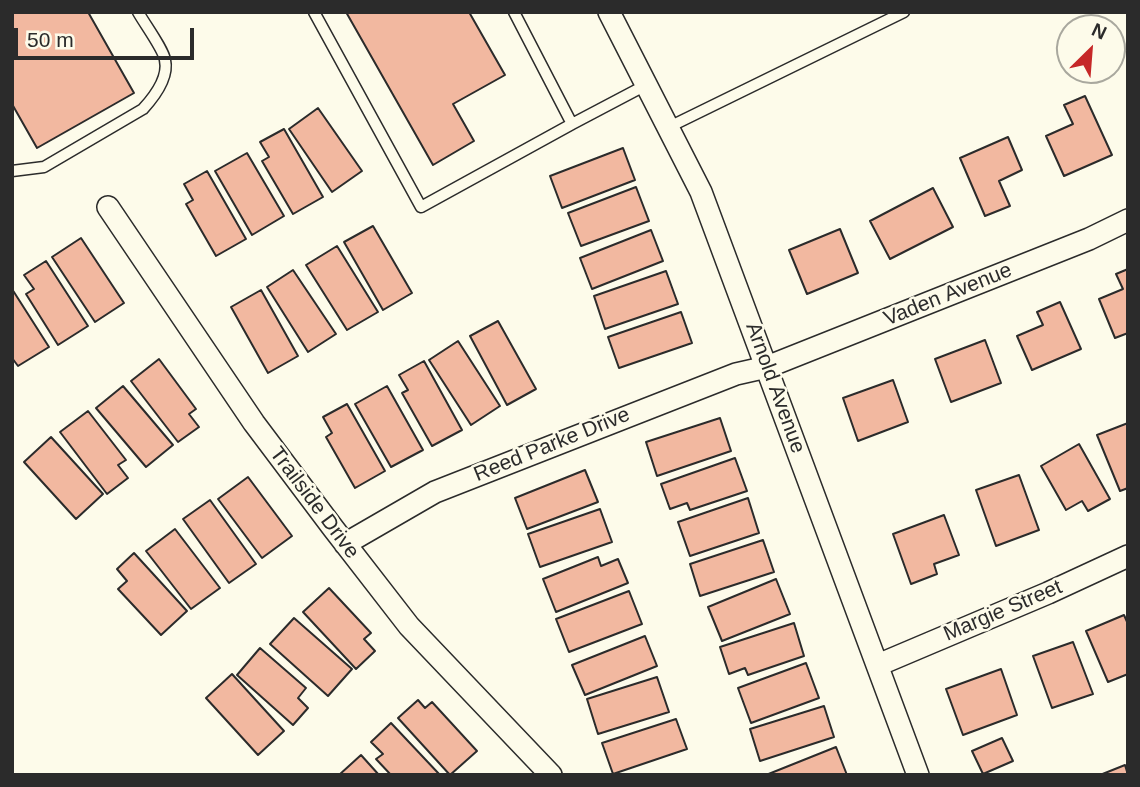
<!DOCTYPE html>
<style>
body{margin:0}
#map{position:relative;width:1140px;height:787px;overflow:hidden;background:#fdfbea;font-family:Arial,sans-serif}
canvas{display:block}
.frame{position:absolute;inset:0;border:14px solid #2b2b2b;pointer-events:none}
.north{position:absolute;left:1056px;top:14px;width:70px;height:70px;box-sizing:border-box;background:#fdfbea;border:2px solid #a9a89e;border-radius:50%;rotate:25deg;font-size:19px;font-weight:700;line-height:28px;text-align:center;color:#2b2b2b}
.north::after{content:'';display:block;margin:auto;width:24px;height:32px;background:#c62828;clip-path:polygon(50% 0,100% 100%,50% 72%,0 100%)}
.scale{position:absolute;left:14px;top:28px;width:180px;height:32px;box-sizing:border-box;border:4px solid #2b2b2b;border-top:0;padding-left:9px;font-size:21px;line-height:24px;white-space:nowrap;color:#2b2b2b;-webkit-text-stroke:5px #fdfbea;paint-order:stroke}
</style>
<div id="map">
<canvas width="1140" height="787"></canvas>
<div class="frame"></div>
<div class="north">N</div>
<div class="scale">50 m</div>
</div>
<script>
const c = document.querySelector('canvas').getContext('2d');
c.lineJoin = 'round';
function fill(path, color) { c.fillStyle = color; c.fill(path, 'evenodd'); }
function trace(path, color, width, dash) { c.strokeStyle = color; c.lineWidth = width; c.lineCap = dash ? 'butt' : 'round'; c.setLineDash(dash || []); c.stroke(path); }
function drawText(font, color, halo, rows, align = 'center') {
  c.font = font + ' Arial,sans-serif'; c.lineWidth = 5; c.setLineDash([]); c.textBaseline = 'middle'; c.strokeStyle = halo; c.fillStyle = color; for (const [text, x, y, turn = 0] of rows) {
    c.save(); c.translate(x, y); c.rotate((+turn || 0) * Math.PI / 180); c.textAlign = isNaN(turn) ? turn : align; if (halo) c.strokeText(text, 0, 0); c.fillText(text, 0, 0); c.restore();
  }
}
const building = new Path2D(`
 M12 12H88L134 93 37 148 12 104Z
 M346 12H469L505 75 453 104 474 141 433 165Z
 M1085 96 1112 155 1064 176 1046 136 1073 124 1064 105Z
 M318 108 362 171 332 192 289 129Z
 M284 129 323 197 293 214 262 161 269 157 260 142Z
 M1008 137 1022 170 999 181 1010 206 985 216 960 158Z
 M623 148 635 180 562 208 550 176Z
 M247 153 284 216 252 235 215 171Z
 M207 171 246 239 216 256 186 204 193 200 184 184Z
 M636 187 649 221 581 246 568 213Z
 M933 188 953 227 890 259 870 221Z
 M373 226 412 293 383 310 344 242Z
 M840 229 858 273 807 294 789 250Z
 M651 230 663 261 592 289 580 258Z
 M81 238 124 303 95 322 52 257Z
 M337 246 378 312 347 330 306 265Z
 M46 261 88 326 58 345 26 294 34 289 24 275Z
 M1128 269V333L1115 338 1099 299 1123 289 1116 274Z
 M293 270 336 334 308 352 267 287Z
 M666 271 678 304 605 329 594 296Z
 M12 289 49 347 18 366 12 358Z
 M261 290 298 356 268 373 231 307Z
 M1060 302 1081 349 1032 370 1017 336 1043 325 1037 312Z
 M681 312 692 343 619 368 608 337Z
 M498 321 536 389 507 405 470 336Z
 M985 340 1001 383 951 402 935 359Z
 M458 341 500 406 471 425 429 360Z
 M159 359 196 409 189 414 199 427 178 442 131 381Z
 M424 361 462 430 432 446 402 393 408 390 399 375Z
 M893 380 908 422 858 441 843 398Z
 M123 386 173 445 146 467 96 408Z
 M387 386 423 450 391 467 355 404Z
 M347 404 385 471 355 488 326 437 332 433 323 417Z
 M88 411 126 460 118 465 128 478 107 494 60 432Z
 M720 418 731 451 657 476 646 442Z
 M1128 423V488L1120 491 1097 435Z
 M51 437 103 494 76 519 24 462Z
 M1079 444 1110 499 1088 511 1082 501 1066 510 1041 466Z
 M735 458 747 491 690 510 687 503 670 509 661 484Z
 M585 470 598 502 527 529 515 498Z
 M1019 475 1039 530 996 546 976 490Z
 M248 477 292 536 262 558 218 499Z
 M748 498 759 533 690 556 678 522Z
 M210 500 256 564 229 583 183 519Z
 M600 509 612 542 540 567 528 534Z
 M944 515 959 555 934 564 937 574 911 584 893 534Z
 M175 529 220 588 191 609 146 551Z
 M763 540 774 572 700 596 690 564Z
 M134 553 187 611 161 635 118 589 127 581 117 569Z
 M598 557 601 566 618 559 628 583 556 612 543 579Z
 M776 579 790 614 722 641 708 607Z
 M329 588 371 633 364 639 375 651 356 669 303 612Z
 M629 591 642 624 569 652 556 619Z
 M1124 615 1128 624V674L1108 682 1086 631Z
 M294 618 352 669 328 696 270 644Z
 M794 623 804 656 748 675 745 668 729 674 720 647Z
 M645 636 657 666 585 695 572 665Z
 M1073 642 1093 694 1052 708 1033 656Z
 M260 648 306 688 298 698 308 708 293 725 237 675Z
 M806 663 819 698 751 723 738 688Z
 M1001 669 1017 715 963 735 946 689Z
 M232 674 284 731 258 755 206 698Z
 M657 677 669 712 598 734 587 699Z
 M418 700 425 708 432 702 477 751 450 775 398 718Z
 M824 706 834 737 760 761 750 729Z
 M676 719 687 749 613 774 602 743Z
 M391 723 440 775H391L376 759 383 754 371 742Z
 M1002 738 1013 761 983 774 972 751Z
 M836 747 847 775H766Z
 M361 755 379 775H339Z
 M1125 765 1128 775H1100Z`);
fill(building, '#f2b8a0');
trace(building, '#2b2b2b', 2);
const lane = new Path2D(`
 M314 12 421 207 572 124
 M514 12 572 124 646 85
 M669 127 904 12
 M12 171 44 167 143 109C154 97 169 78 165 60 164 50 144 23 138 12`);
const street = new Path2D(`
 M609 12 701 192 918 775
 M108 207 254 423 333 528 409 626 551 775
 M345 544 435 492 736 374 767 367 1089 239 1128 220
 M878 665 1048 593 1128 556`);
trace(lane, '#2b2b2b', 13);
trace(street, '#2b2b2b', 24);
trace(lane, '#fdfbea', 10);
trace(street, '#fdfbea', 21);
drawText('21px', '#2b2b2b', '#fdfbea', [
 ["Vaden Avenue",948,295,-22],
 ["Arnold Avenue",775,388,70],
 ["Reed Parke Drive",552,445,-22],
 ["Trailside Drive",314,503,53],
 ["Margie Street",1003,611,-23]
]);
</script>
